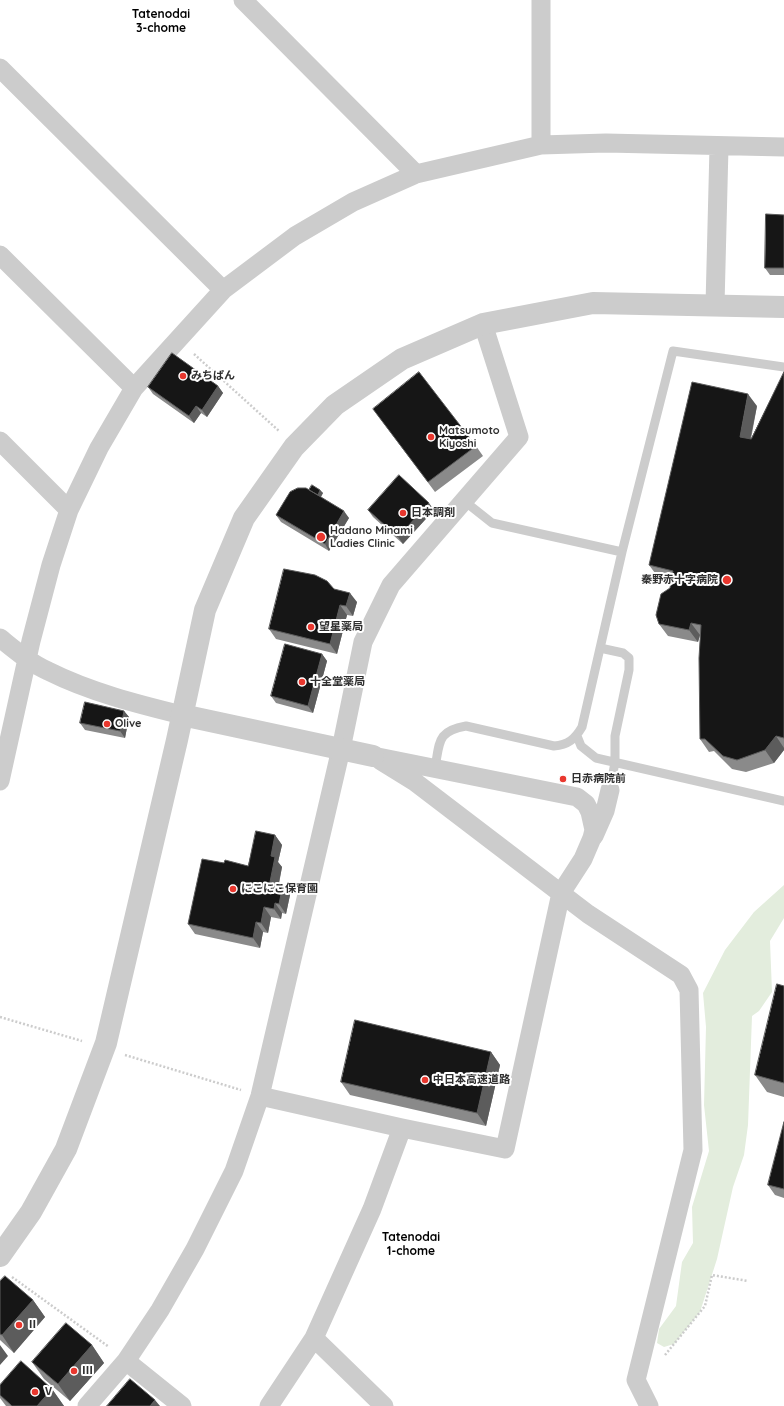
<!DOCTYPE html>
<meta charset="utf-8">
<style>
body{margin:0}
canvas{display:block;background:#fff}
</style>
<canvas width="784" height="1406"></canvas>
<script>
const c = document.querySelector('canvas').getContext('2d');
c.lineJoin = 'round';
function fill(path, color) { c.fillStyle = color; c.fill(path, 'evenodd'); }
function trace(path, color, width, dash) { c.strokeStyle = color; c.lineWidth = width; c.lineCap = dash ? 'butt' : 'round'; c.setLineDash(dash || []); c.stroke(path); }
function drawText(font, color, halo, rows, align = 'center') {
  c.font = font + ' Quicksand,"Noto Sans JP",sans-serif'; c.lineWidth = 4; c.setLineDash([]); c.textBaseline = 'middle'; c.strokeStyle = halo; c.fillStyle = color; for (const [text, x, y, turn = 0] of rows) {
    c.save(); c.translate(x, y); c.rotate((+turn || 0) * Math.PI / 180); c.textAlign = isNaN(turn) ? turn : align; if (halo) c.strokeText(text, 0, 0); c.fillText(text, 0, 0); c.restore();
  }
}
fill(new Path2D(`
 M784 885V918L770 941 772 992 759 1011 752 1016 748 1125 744 1155 733 1187 717 1259 700 1312 674 1344 664 1347 657 1343 659 1329 676 1306 682 1262 693 1243 692 1207 709 1151 704 1105 706 1027 703 993 725 950 754 912Z`), '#e3eddd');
trace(new Path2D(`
 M194 354 279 431
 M0 1017 82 1041
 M125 1055 241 1090
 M12 1277 109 1347
 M665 1355 705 1306 712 1275 748 1281`), '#ccc', 2.5, [2, 2]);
trace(new Path2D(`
 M622 552 673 351 784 367
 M600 648 623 653 629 658V670L615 736V762L610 790
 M577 736 581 746 596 758 784 801
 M435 767C440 742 437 731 466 726L554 746C568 745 575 739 582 727L622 552 492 523 463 500`), '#ccc', 9);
trace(new Path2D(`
 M243 0 416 174
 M0 68 223 290
 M541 145V0
 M0 255 134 388
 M715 305 719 147
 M0 441 69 510
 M0 638C15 650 30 663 48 671 90 692 137 704 182 715
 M381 761 415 782 588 914 681 975 689 990 693 1150 636 1380 649 1406
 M0 781 31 641 51 565 69 510 99 448 134 388 223 290 295 236 353 202 416 174 541 145 606 143 784 147
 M594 836 605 811 610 790
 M260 1096 402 1128 505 1149 561 893 583 859 592 838 594 830 590 812 586 804 577 797 373 756
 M314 1338 384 1406
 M126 1361 182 1406
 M87 1406 126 1361 160 1310 195 1249 234 1171 260 1096 341 749 363 642 391 585 519 437 483 324
 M269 1406 314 1338 372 1209 402 1128`), '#ccc', 19);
trace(new Path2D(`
 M182 715 373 756
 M0 1256 31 1212 66 1149 106 1043 177 740 205 610 244 518 294 447 335 405 402 359 483 324 593 303 784 307`), '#ccc', 22);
fill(new Path2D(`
 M784 215V275H770L765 268Z
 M784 372V750L774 763 746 772 732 769 714 751 709 752 700 739V635L698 642 668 636 659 624 670 588 672 581 658 577 649 565 757 406 751 439Z
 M218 386 223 393 207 417 201 413 194 423 153 394 148 387Z
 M373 409 476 446 483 456 435 492Z
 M309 490H320L323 493 321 497 349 518 329 551 281 522 276 515Z
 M368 510H434L403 544 373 517Z
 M334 589 357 602 353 616 347 615 337 654 276 639 269 629Z
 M322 654 327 661 313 713 276 703 271 696Z
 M124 711 129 717 125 738 85 730 80 723Z
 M275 835 282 845 278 862 282 867 279 884 290 895 286 914 282 913 281 919 271 917 268 933 263 932 260 948 195 934 188 924 224 863 248 866Z
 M784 986V1097L767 1092 755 1075Z
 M491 1052 500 1065 486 1126 350 1095 341 1082Z
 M784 1122V1198L775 1195 768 1185Z
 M0 1281 33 1300 45 1317 14 1353 0 1340Z
 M92 1345 104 1363 70 1401 44 1379 32 1362Z
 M0 1385 52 1389 64 1406H6L0 1398Z`), '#8a8a8a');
fill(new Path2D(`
 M218 386 223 393 207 417 202 410Z
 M748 394 757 406 748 450 740 437Z
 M196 406 201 413 194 423 189 416Z
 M320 490 323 493 319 500 317 497Z
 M429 503 434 510 403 544 398 537Z
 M344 511 349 518 329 551 325 544Z
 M350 593 357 602 353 616 346 606Z
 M340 605 347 615 337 654 330 644Z
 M691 623 700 635 698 642 689 630Z
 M322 654 327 661 313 713 308 706Z
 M124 711 129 717 125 738 120 731Z
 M776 736 784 748V750L774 763 765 750Z
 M275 835 282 845 278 862 282 867 277 892 270 882 271 856Z
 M283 885 290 895 286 914 279 904Z
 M275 903 282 913 281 919 274 909Z
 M264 907 271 917 268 933 261 923Z
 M256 922 263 932 260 948 253 938Z
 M491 1052 500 1065 486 1126 477 1113Z
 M33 1300 45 1317 14 1353 2 1335Z
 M0 1345 8 1356 0 1365Z
 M92 1345 104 1363 70 1401 58 1384Z
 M52 1389 64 1406H37Z
 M155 1400 160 1406H150Z`), '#5c5c5c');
const building = new Path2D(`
 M766 214 784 215V268H765Z
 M172 353 218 386 202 410 196 406 189 416 148 387Z
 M419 372 476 446 428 482 373 409Z
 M784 372V738L776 736 765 750 737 760 723 756 705 739H700L699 658 701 625 691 623 689 630 659 624 656 615 661 594 670 588 673 571 649 565 692 382 748 394 740 437 751 439Z
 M399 475 429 503 398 537 368 510Z
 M312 485 320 490 318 495 309 490Z
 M298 488H306L344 511 325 544 276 515 290 492Z
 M284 569 315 575 327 581 334 589 350 593 346 606 340 605 330 644 269 629Z
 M285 644 322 654 308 706 271 696Z
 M85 702 124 711 120 731 80 723Z
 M256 831 275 835 271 856 275 857 270 882 283 885 279 904 275 903 274 909 264 907 261 923 256 922 253 938 188 924 202 859 224 863 225 860 248 866Z
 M777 984 784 986V1083L755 1075Z
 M355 1020 491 1052 477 1113 341 1082Z
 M784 1122V1189L768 1185Z
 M5 1276 33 1300 2 1335 0 1334V1281Z
 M66 1323 92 1345 58 1384 32 1362Z
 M21 1361 52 1389 37 1406H12L0 1395V1385Z
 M130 1379 155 1400 150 1406H107Z`);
fill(building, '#161616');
trace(building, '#5c5c5c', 1);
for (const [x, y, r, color] of [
 [183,376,4,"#e9372e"],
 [431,437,4,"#e9372e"],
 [403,513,4,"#e9372e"],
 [321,537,5,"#e9372e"],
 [727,580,5,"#e9372e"],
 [311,627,4,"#e9372e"],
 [302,682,4,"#e9372e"],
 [107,724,4,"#e9372e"],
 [563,779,4,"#e9372e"],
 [233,889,4,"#e9372e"],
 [425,1080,4,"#e9372e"],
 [19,1325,4,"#e9372e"],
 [74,1371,4,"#e9372e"],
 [35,1392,4,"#e9372e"]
]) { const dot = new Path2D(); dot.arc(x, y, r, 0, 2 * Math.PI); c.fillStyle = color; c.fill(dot); trace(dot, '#fff', 1.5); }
drawText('bold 11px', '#2f2f2f', '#fff', [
 ["みちぱん",191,376],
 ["Matsumoto",439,431],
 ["Kiyoshi",439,444],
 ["日本調剤",411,513],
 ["Hadano Minami",330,531],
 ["Ladies Clinic",330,544],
 ["秦野赤十字病院",718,580,"right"],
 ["望星薬局",319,627],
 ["十全堂薬局",310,682],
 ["Olive",115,724],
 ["日赤病院前",571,779],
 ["にこにこ保育園",241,889],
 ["中日本高速道路",433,1080],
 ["Ⅱ",27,1325],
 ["Ⅲ",82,1371],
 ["Ⅴ",43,1392]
], 'left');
drawText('bold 12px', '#000', '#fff', [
 ["Tatenodai",161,14],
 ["3-chome",161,28],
 ["Tatenodai",411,1237],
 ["1-chome",411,1251]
]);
</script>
